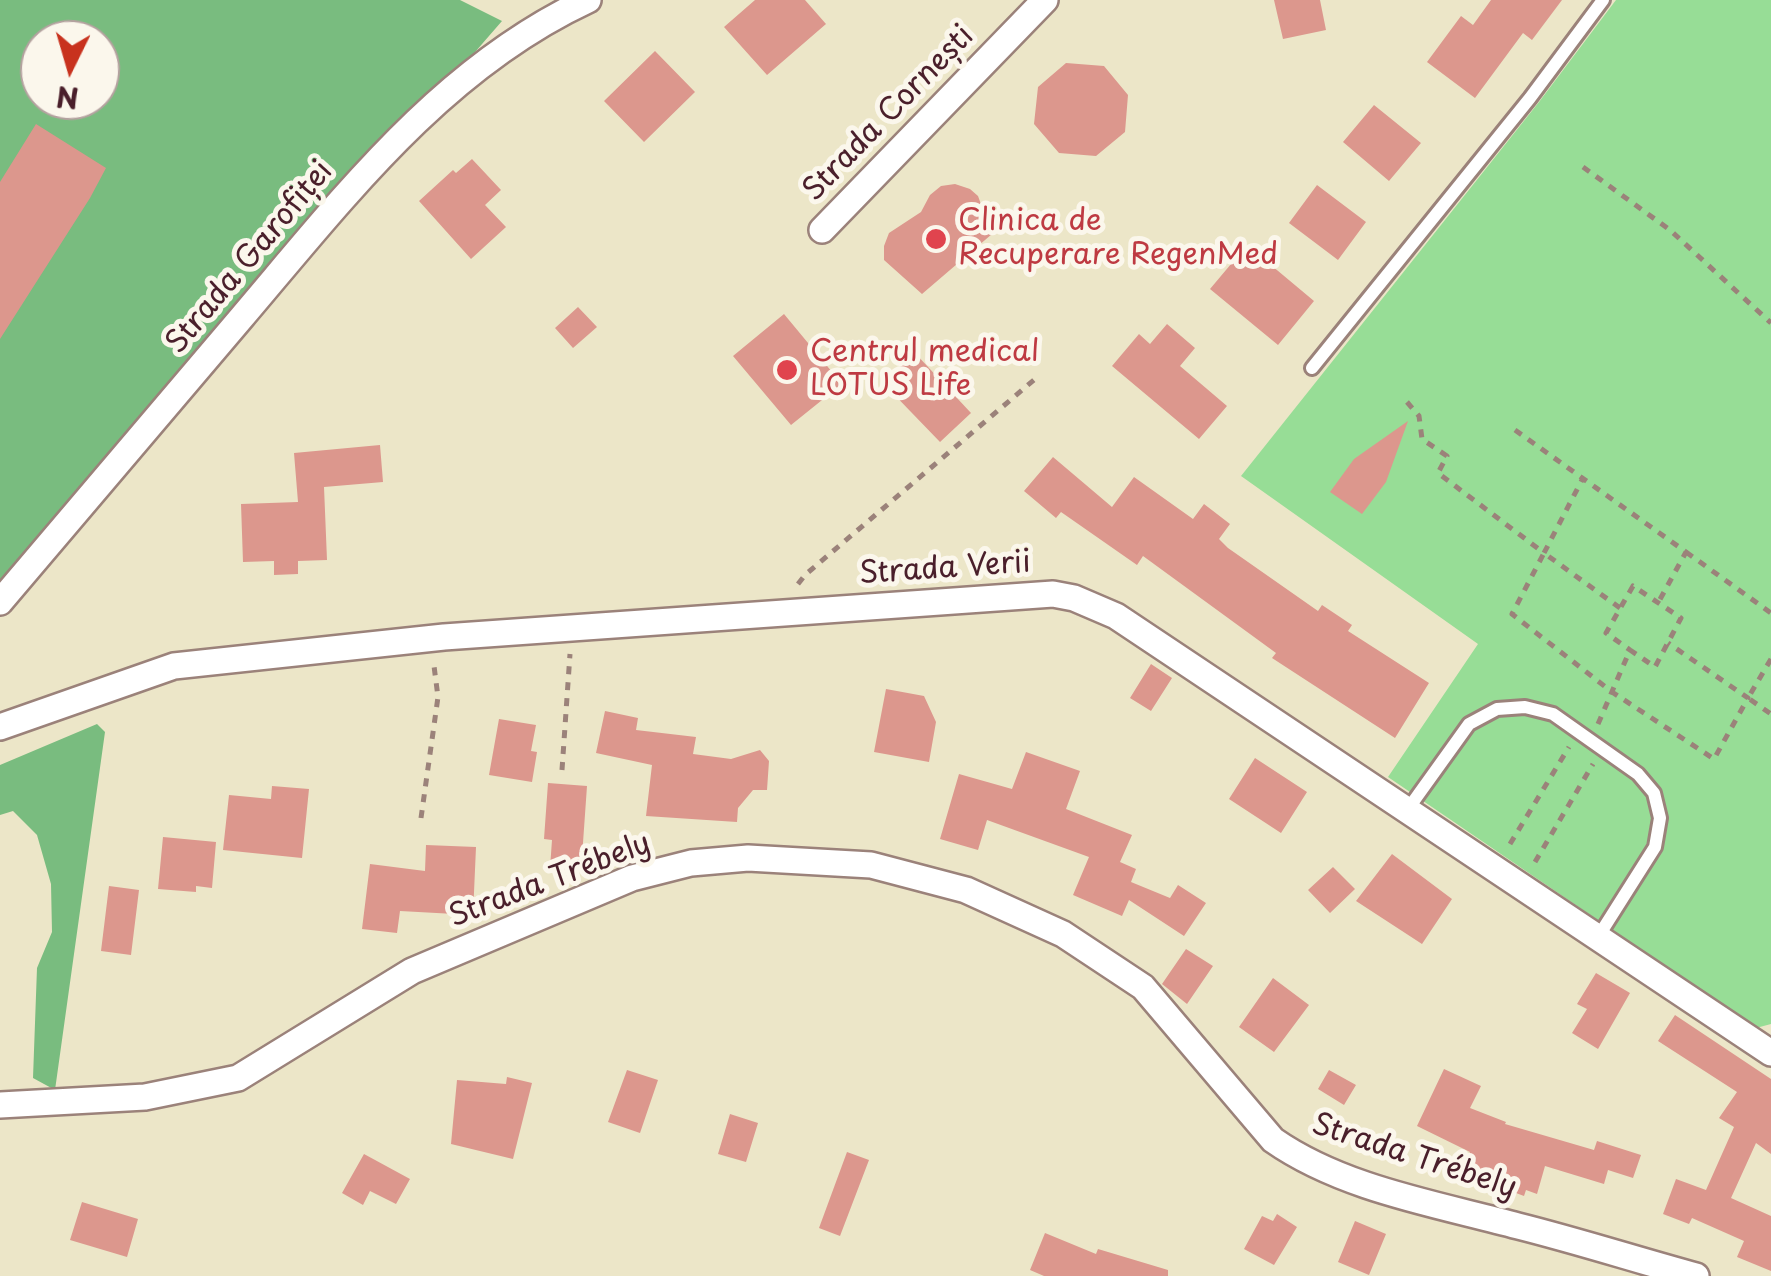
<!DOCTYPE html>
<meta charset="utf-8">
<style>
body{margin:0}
#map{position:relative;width:1771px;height:1276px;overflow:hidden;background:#ece6c8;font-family:"Playpen Sans",sans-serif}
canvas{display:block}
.north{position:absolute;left:20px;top:20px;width:100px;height:100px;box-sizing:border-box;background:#fbf7ec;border:2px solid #b4a19f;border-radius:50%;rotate:185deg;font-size:28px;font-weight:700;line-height:40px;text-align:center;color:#4a1f2b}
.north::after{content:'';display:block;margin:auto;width:35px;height:45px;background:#c8321e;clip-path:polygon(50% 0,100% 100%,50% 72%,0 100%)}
</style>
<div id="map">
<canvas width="1771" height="1276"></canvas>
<div class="north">N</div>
</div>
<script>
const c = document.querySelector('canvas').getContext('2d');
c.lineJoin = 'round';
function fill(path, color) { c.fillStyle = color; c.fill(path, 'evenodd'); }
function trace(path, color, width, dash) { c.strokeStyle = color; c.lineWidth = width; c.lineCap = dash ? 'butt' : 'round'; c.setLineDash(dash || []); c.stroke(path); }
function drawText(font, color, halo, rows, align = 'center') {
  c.font = font + ' "Playpen Sans",sans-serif'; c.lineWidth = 10; c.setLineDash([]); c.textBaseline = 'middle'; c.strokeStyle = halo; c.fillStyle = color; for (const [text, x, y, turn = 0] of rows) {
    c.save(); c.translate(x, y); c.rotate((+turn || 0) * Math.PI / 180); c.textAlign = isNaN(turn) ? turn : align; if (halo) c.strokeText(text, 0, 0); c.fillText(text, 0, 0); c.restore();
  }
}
fill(new Path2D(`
 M1616 0H1771V1024L1756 1028 1388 777 1478 644 1241 476 1539 102Z`), '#97dd96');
fill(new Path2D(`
 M0 0H460L502 21 0 599ZM40 40H100V100H40Z
 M97 724 105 732 55 1090 33 1078 37 968 52 932 51 884 37 835 13 811 0 815V765Z`), '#79bc7f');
fill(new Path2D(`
 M755 0H805L826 24 767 75 724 27Z
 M1274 0H1320L1326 30 1283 39Z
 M1491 0H1562L1532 40 1523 33 1475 98 1427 62 1461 16 1473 25Z
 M655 51 695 92 644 142 604 101Z
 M1066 63 1104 66 1128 95 1125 132 1096 156 1059 153 1034 124 1038 87Z
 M1374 105 1421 143 1389 181 1343 142Z
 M36 124 106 168 90 198 0 339V182Z
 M472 159 501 190 485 205 506 227 471 259 419 201 453 170 456 173Z
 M955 184 970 189 978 196 982 207 999 228 922 294 884 260V246L889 233 921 212 930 195 941 186Z
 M1317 185 1366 222 1338 260 1289 223Z
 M1247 245 1314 301 1278 345 1210 289Z
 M578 307 597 327 573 348 555 328Z
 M784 314 842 384 791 425 733 356Z
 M1167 324 1195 348 1180 366 1227 406 1199 439 1112 366 1139 334 1150 344Z
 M915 353 971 413 940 442 883 383Z
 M1408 421 1386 482 1362 514 1330 492 1354 459Z
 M380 445 383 482 324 487 327 560 298 561V574L274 575V561L243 562 241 504 298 502 294 453Z
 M1053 457 1112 507 1134 477 1193 519 1204 504 1230 524 1219 539 1228 548 1318 611 1322 605 1352 625 1348 631 1429 683 1395 738 1272 658 1276 653 1143 556 1137 565 1061 512 1056 518 1024 491Z
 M1151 664 1172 678 1151 711 1130 698Z
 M886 689 924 696 936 722 929 762 874 752Z
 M605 711 638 718 636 730 696 737 693 754 731 759 760 750 769 761 767 790H753L738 808 737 822 646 816 652 765 596 753Z
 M499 719 536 725 531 751 537 752 532 782 489 775Z
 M1026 752 1080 771 1066 809 1132 835 1120 862 1136 869 1131 882 1170 898 1178 885 1206 903 1184 936 1129 900 1122 916 1073 895 1089 857 987 820 978 850 940 839 959 774 1012 789Z
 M1255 758 1307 792 1281 833 1229 799Z
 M548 783 587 786 581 871 550 868 552 840 544 839Z
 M272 786 309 789 302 858 223 850 229 795 271 799Z
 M163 837 216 842 212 888 196 886V892L158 889Z
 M426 845 476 847 473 915 400 911 397 933 362 929 370 864 425 871Z
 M1392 854 1452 899 1422 944 1356 901Z
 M1333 867 1355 889 1330 913 1308 890Z
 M109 886 139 890 131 955 101 951Z
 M1186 949 1213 966 1187 1004 1162 984Z
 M1596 973 1630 993 1598 1049 1572 1033 1587 1009 1577 1004Z
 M1273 978 1309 1005 1274 1052 1239 1027Z
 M1675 1015 1771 1079V1154L1756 1143 1731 1198 1771 1216V1271L1737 1257 1744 1241 1692 1218 1689 1224 1663 1214 1676 1179 1706 1190 1734 1127 1719 1118 1737 1092 1658 1041Z
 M1444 1069 1481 1086 1470 1108 1506 1122 1505 1124 1594 1150 1597 1141 1641 1155 1633 1178 1608 1170 1604 1184 1545 1166 1537 1194 1526 1190 1524 1196 1462 1173 1470 1152 1417 1126Z
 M627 1070 658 1080 640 1133 608 1122Z
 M1329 1070 1356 1085 1344 1105 1318 1089Z
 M507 1077 532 1083 513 1159 451 1144 457 1080 506 1084Z
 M730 1114 758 1123 746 1162 718 1154Z
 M847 1152 869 1160 840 1236 819 1228Z
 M364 1154 410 1179 396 1204 370 1191 363 1205 342 1193Z
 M82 1202 138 1219 127 1257 70 1240Z
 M1277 1214 1297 1227 1274 1265 1244 1249 1262 1216 1273 1221Z
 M1355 1221 1386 1234 1369 1275 1338 1262Z
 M1045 1233 1096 1254 1098 1249 1168 1270V1276H1044L1030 1270Z`), '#dc978d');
const lane = new Path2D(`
 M1312 368 1530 98 1603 0
 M1408 809 1469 724 1497 709 1525 707 1553 714 1638 774 1654 793 1660 818 1655 847 1598 937`);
const street = new Path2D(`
 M822 230 1045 0
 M0 602C81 507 162 412 242 317 344 197 442 68 588 0
 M0 727 174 666 444 637 1053 594 1074 598 1116 616 1771 1053
 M0 1105 145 1097 238 1078 412 971 632 878 691 863 748 858 871 865 966 890 1063 934 1143 987 1273 1140C1343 1189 1437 1204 1518 1226 1578 1241 1637 1260 1696 1276`);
trace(lane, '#9b827a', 18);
trace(street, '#9b827a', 30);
trace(new Path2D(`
 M1583 167 1670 230 1771 323
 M1407 402 1419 416 1422 439 1447 456 1438 473 1544 553 1583 478
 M1515 430 1686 552 1658 603
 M1686 552 1771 613
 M798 584 805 575 1035 379
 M1620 608 1544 553 1512 614 1612 692 1714 759 1748 698 1668 643
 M1771 659 1748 698 1771 714
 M1598 724 1630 650 1655 667 1681 618 1633 586 1606 633 1630 650
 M562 770 570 654
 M421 818 438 697 434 666
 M1510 844 1569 747
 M1535 862 1593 764`), '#9b827a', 5, [8, 8]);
trace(lane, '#fff', 12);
trace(street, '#fff', 25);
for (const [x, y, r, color] of [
 [936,239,12,"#e0444e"],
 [787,370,12,"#e0444e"]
]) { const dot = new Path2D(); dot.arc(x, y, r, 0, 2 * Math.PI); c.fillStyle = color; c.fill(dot); trace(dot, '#fbf7ec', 4); }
drawText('30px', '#4a1f2b', '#fbf7ec', [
 ["Strada Cornești",889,114,-46],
 ["Strada Garofiței",250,258,-50],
 ["Strada Verii",945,569,-4],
 ["Strada Trébely",550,881,-21],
 ["Strada Trébely",1414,1157,18]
]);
drawText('30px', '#be3a42', '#fbf7ec', [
 ["Clinica de",958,222],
 ["Recuperare RegenMed",958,256],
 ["Centrul medical",810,353],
 ["LOTUS Life",810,387]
], 'left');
</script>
